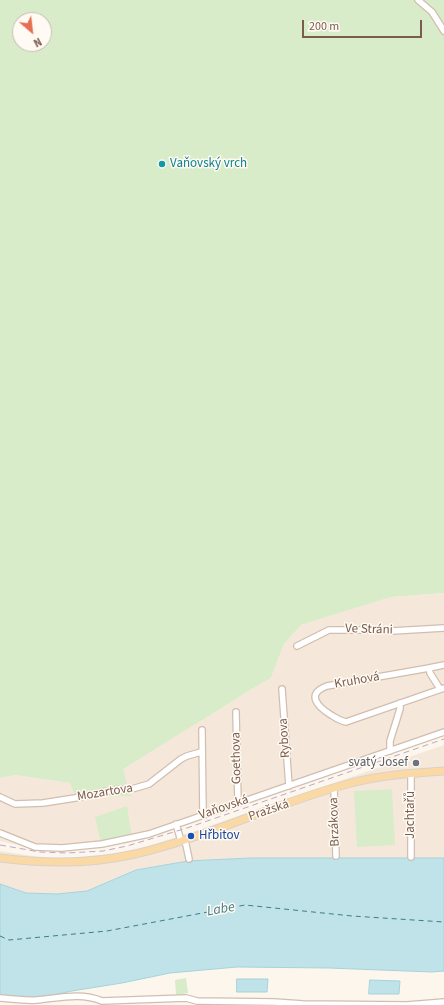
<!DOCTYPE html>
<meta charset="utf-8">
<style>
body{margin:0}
#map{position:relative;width:444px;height:1005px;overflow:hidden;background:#fdf6ec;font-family:"Source Sans 3",sans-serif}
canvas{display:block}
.north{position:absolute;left:12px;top:12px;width:40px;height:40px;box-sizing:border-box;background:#fffaf3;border:1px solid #cabbb1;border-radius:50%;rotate:152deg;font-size:11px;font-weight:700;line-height:16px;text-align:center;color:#7a5c4d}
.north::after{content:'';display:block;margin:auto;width:14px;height:18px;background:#e76f51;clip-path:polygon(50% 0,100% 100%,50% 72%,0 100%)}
.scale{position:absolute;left:302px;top:20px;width:120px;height:18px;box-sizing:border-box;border:2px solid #7a5c4d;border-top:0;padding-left:5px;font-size:12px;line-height:14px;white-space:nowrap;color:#7a5c4d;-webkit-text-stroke:3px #fffaf3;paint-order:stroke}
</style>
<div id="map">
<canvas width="444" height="1005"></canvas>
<div class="north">N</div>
<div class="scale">200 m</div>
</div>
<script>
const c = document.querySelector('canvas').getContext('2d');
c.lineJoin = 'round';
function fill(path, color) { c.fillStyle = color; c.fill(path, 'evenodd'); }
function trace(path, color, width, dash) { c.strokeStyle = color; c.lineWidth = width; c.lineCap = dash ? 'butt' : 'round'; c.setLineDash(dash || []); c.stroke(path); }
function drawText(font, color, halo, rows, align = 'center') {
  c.font = font + ' "Source Sans 3",sans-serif'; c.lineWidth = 3; c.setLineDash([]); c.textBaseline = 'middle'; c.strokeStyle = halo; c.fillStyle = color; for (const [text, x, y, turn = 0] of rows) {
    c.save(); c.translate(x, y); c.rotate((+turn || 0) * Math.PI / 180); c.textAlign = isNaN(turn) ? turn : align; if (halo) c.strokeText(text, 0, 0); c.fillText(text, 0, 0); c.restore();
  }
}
fill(new Path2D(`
 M444 593V735L168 831 127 843 102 847 66 850 27 847 0 841V778L15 775 70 783 132 796 128 788 122 769 252 689 271 678 284 644 301 625 391 597Z
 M444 745V858H251L188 861 136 870 87 891 57 894 26 893 0 884V851L40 857 66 859 103 856 129 852 189 833Z`), '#f5e8da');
fill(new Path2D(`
 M0 0H414L423 8 422 0H444V593L391 597 301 625 284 644 271 678 252 689 123 769 128 788 132 796 76 797 70 783 15 775 0 778ZM20 20H44V44H20Z
 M392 789 395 845 357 847 354 791Z
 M127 806 132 837 101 843 95 817Z
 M186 978 188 993 176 995 175 980Z`), '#d8ecc9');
const water = new Path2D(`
 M251 858H444V971L432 972 329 968 237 967 170 973 122 983 72 991 53 995 27 998 0 996V884L26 893 57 894 87 891 136 870 188 861Z
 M237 979H268L267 992H237Z
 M370 980 400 981 399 994H369Z`);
fill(water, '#bfe3e8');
trace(water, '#a5d3da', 1);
trace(new Path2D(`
 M0 936 9 940 107 931 245 905 352 916 444 922`), '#437c86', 1, [5, 4]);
const minor = new Path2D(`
 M418 0 432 12 444 31
 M297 646 329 630H379L392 631 444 628
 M429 668 444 665
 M282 689 289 786
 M440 689 430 673 429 668 327 686C305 694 318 707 331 715 336 718 340 721 346 722L444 688
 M236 712 238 803
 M202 730 203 815
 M390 751V741L400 709V703
 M334 788 336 856
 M0 797 15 804 43 803 75 798 113 790 132 789 149 784 181 759 187 756 201 752
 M176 824 181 841
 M0 833 35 847 62 848 102 844 149 834 444 732
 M185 840 189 859
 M411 857V773
 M0 998C12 999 25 1001 37 1000 59 998 81 992 102 1001L186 998 197 1001 274 1002 303 1004 407 1005 444 1002`);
const major = new Path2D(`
 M0 858C45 864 91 864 135 854 209 837 278 802 351 783 382 775 413 773 444 771`);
trace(minor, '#d1beb0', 8);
trace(major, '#dad1cd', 9);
trace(minor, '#fff', 5.5);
trace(major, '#fbd9a5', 7);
trace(new Path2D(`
 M0 845 40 852 67 853 103 851 127 846 187 828 444 739`), '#b9a8c9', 1, [6, 4]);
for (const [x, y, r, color] of [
 [162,164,4,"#0f9aa8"],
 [416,763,4,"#6b7280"],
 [191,836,4,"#1a4fb4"]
]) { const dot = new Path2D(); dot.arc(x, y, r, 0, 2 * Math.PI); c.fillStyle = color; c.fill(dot); trace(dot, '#fffaf3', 1.5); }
drawText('13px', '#0d838f', '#fffaf3', [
 ["Vaňovský vrch",170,164]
], 'left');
drawText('13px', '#7a5c4d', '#fffaf3', [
 ["Ve Stráni",369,630,2],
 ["Kruhová",357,681,-10],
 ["Rybova",285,738,-94],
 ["Goethova",237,758,-91],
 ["Mozartova",105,793,-9],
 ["Vaňovská",224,808,-19],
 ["Pražská",269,811,-19],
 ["Jachtařů",411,815,-90],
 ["Brzákova",335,822,-92]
]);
drawText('13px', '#5b616d', '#fffaf3', [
 ["svatý Josef",408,763]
], 'right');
drawText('13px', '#164399', '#fffaf3', [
 ["Hřbitov",199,836]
], 'left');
drawText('italic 14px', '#437c86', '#fffaf3', [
 ["Labe",221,910,-10]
]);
</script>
